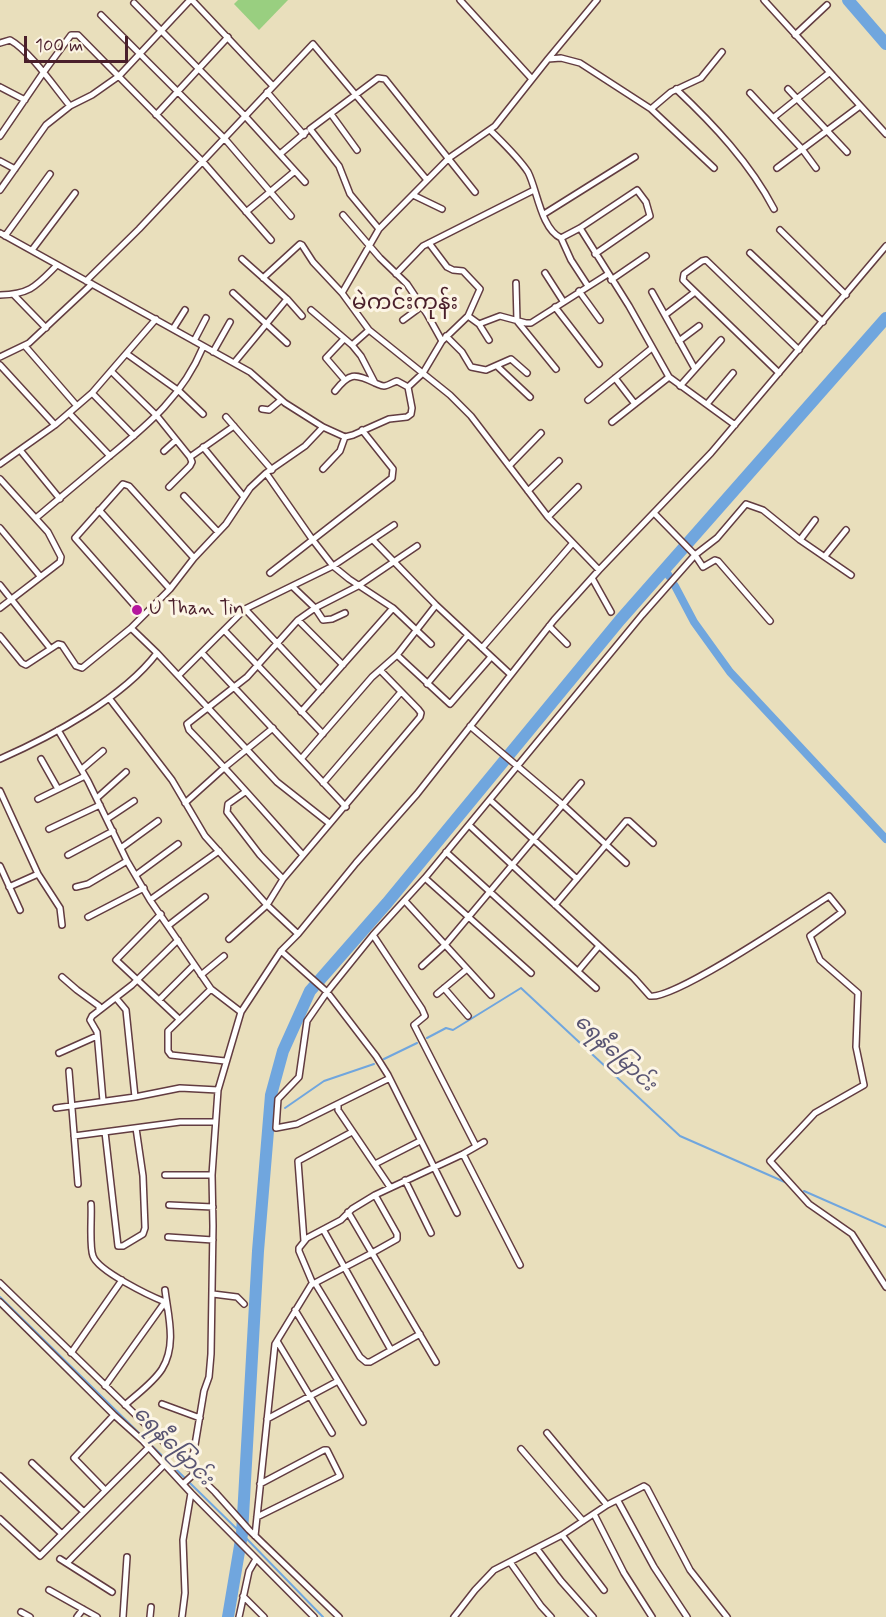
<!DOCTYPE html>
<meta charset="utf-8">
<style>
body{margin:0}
#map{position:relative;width:886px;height:1617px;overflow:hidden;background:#e9dfbc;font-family:Mynerve,sans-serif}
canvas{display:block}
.scale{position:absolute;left:24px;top:36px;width:104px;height:27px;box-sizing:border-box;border:3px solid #4a1f2b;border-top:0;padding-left:8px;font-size:18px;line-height:21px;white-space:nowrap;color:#4a1f2b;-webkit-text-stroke:4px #fcf5e5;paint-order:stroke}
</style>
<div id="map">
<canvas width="886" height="1617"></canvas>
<div class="scale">100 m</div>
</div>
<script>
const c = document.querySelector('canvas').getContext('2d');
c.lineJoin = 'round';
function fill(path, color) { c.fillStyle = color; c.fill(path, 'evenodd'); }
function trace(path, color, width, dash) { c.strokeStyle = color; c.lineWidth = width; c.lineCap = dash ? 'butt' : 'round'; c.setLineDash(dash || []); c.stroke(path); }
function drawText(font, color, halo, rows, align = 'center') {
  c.font = font + ' Mynerve,"Noto Sans Myanmar",sans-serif'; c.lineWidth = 6; c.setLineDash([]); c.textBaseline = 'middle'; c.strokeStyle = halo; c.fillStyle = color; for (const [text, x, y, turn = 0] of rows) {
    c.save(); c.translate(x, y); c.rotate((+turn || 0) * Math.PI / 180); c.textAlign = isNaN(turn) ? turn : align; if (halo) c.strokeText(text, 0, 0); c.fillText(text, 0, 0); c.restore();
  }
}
fill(new Path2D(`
 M238 0H288L259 30 234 4Z`), '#99cf80');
trace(new Path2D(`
 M427 1038 446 1028 453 1030 521 988 680 1136 787 1183
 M384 1059 417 1043
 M285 1108 324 1081 374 1064
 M269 1117 274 1114
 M804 1191 886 1227
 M0 1297 242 1534 323 1617`), '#70a6de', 2);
trace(new Path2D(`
 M665 570 669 576
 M675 586 694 622 730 672 886 839`), '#70a6de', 8);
trace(new Path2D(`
 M848 0 886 44
 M228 1617 242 1534 258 1251 271 1095 283 1051 310 991 387 903 620 620 886 318`), '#70a6de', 12);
const minor = new Path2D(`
 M192 0 273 86
 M460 0 532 79
 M764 0 886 134
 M134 3 245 116 305 182
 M101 15 225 139 291 216
 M795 35 827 5
 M0 43 10 40C30 51 55 88 70 106
 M548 59 597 0
 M0 87 25 100
 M676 89C713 124 750 163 774 209
 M788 89 847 152
 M267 92 304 135
 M750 93 802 149 816 168
 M651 109 671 92 701 78 722 52
 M331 114 357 150
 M156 115 228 37
 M773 118 829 73
 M490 130C503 143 518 157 528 172 537 189 541 229 561 238L580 228 637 190 646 202 650 216 595 254
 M0 136 43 73 71 35H78L203 162 271 240
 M280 154 306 132
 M0 161 15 169
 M777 168 860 106
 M0 190 46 125 70 106 92 95 119 76 190 0
 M413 195 442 209
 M246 212 295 171
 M544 214 635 157
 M580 228 629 306 669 377 735 425
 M379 229 350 194 339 166 310 129 378 78 385 79 475 192
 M780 230 846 295
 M0 233 250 372 285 403 323 427 345 437 353 435 389 419 407 417 411 414 412 408 408 387 423 373 442 341 427 314 407 284 380 258 343 215
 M5 236 50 174
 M561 238 571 260 588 286
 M429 243 447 267 453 270 463 271 480 289 468 316 442 341
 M32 250 75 193
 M750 253 823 322
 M242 259 287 299 302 316
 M545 273 563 301
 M396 274 423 246 534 190
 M263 278 300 244 302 245 313 262 342 293 369 330 450 395 471 416 548 517 599 570
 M611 280 646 256
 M86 281 139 229 313 44 427 180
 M516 283 517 321 556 369
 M579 291 600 320
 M652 292 695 369
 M233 293 287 343
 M342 293 379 229 449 158 495 126 548 59 561 58 580 63 651 109 714 168
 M0 295C31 294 36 286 57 265
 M14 295 46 328
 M555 307 599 364
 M311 310 352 345 361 356 375 383
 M665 315 695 292
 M468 316 479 324 489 340
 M403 320 422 306
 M479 324 500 316 526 323H531L608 274
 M173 329 185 310
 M446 336 462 352 471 367 486 370 511 359 527 373
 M344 339 326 358 344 379
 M194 341 206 318
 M679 341 699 326
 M352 345 369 330
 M25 346 77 406
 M213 352 230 322
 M127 354 179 391 203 414
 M0 357 29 343 92 284
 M234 363 287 299
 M0 365 55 425
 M497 366 530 397
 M111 371 157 416 190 457 192 462 190 466 169 487
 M779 373 688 285 683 280 684 274 702 261 706 260 799 350
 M615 378 635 404
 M680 386 721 340
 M335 391C349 373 354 373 375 383 378 384 381 386 384 386 388 386 393 382 397 381L408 387
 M92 393 134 436
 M588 400 652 348
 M707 404 733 373
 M262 409 269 410 281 400
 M69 413 110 456
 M226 417 272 470
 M612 422 669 377
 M203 447 244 497
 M20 450 60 499
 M164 451 176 440
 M190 457 234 426
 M0 464 55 425 92 393 156 319
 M509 466 541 433
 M323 469 340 451 345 437
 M266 473 312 539 333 566 349 579 393 608 431 644
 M0 479 48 532 61 557 60 562 0 608
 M528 491 559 461
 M184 496 218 532
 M99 510 170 589
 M654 513 695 555 703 567 715 560 718 561 770 621
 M548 517 578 487
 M36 518C61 497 86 476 111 455 150 423 183 395 203 347
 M0 528 40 576
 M373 540 436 605 510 674
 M800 540 815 520
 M825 556 846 530
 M270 573 392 478 393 469 362 430
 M592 578 611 612
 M0 585 50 648
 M293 587 315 608 323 620 332 619 345 613
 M245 609 321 690
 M143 615 75 538 123 484 129 486 194 558
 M298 620 343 665
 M549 626 567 644
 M224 630 323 734
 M0 636 22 663 26 665 58 644 62 645 76 666 82 668 131 628
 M482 648 572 544
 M157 653 277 782 329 823
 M202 653 346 807
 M397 655 450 704 491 657
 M179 675 245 609 333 566 394 525
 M427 684 468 635
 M109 698 172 780 205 836 267 905 298 934
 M301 712 393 608
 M470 726 562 804 626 863
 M58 730 88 781 127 861 150 900 211 989 241 1012
 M0 759C52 736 123 698 157 653L131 628 170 589 194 558 226 524 250 488 266 473 305 446 323 427
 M41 759 58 789
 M301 759 372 677 397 655 436 605
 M82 769 103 751
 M323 783 401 692
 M0 791 38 874 60 908 62 925
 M245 792 228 804 227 812 260 855 283 879
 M97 798 126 772
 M38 799 85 776
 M490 800 577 879
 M185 803 225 767 273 728
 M107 819 134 801
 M469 825 634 978 650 996C675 1000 801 914 829 896L842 912 810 936 820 960 858 993 856 1047 864 1085 815 1113 770 1161 809 1204 852 1234 886 1287
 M49 829 100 805
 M121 848 158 821
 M446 852 596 988
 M68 855 113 831
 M303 855C265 813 228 770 189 730L187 724 247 677 298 620 315 608 358 586 417 546
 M0 866 20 910
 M136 875 178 844
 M425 878 531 973
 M9 887 38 874
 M76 887 88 884 127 861
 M150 900 219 851
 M405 901 491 995
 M555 905 626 821H629L653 843
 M161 914 116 960 179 1019
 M88 917 144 888
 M169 925 205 897
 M373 935 422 1009 425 1016 414 1025 476 1146
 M229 939 267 905 283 879 420 717 421 713 418 709 380 670
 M281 951 327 992 376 1056 388 1075 457 1213
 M422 966 445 945 581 783
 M578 971 599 946
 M201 975 224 956
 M62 977 77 990 99 1006V1010
 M444 988 468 1016
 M211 989 168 1031V1051L171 1055 225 1061
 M437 994 467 969
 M116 998 126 1010 135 1097
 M159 1000 194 965
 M59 1053 97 1036
 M69 1071 78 1184
 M388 1079 297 1124 276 1128 278 1099 299 1077 307 1021 327 992 373 935 425 878 642 615 695 555 717 538 746 504 763 510 800 540 851 575
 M103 1101 97 1032 90 1020 92 1016 132 985 178 940
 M338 1105V1110L390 1187
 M56 1108 135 1097 180 1088 218 1090
 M105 1132 118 1246H123L143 1234 145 1228 143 1176 136 1128
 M74 1136 180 1122H214
 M463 1154 520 1265
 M375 1164 420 1141
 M165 1175H212
 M405 1180 431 1233
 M91 1204C92 1216 89 1246 93 1256 98 1271 150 1296 165 1302L167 1308
 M169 1205 213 1207
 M348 1212 372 1253 397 1239V1234L375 1195
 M324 1231 391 1350
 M168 1237 213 1240
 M304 1241 298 1161 352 1132
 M0 1283 215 1492 249 1530 339 1617
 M315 1283 360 1357 366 1362H370L420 1334
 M313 1284 299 1251V1248L307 1238 341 1220 352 1209 375 1195 463 1154 484 1142
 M213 1294 237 1297 244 1304
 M0 1302 114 1415 143 1441 191 1493 183 1540 185 1593 182 1617
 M295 1310 363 1422
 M277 1341 332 1433
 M71 1353 122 1280
 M105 1386 165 1302
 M162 1404 200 1418
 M125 1405C137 1394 153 1383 162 1369 177 1345 168 1315 165 1290
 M267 1419 338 1381
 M547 1433 607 1505
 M521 1449 583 1521
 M32 1463 84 1512
 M189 1468 194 1451 204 1391 209 1377 211 1354 213 1226 212 1175 218 1090 241 1012 281 951 298 934 356 863 417 794 554 620 599 570 711 453 886 246
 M0 1476 62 1534
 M183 1484 195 1473
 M105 1490 74 1458 114 1415
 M191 1493 314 1617
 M618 1501 654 1567 687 1617
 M594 1514 624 1573 652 1617
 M257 1517 340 1476 327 1450H324L260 1484
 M0 1519 40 1556 149 1447
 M562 1535 604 1590
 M255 1536 275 1344 311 1285 372 1253 436 1362
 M537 1549 561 1581 593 1617
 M60 1559 112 1592
 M510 1562 541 1606 551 1617
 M67 1563 165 1464
 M49 1590 97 1617
 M243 1596 264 1617
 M21 1612 30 1617
 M77 1617 83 1609
 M123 1617 127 1557
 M150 1617 151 1607
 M239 1617 249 1571 256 1559
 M454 1617 475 1590 494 1570 562 1535 607 1505 644 1486 647 1488 690 1570 727 1617`);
trace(minor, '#623c41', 8);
trace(minor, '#fff', 5);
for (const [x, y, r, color] of [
 [137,610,6,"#b5179e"]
]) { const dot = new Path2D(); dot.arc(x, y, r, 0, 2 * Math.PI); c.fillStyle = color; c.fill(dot); trace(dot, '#fcf5e5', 2); }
drawText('20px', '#4a1f2b', '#fcf5e5', [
 ["U Than Tin",149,610]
], 'left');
drawText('italic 21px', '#595573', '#fcf5e5', [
 ["ရေနီမြောင်း",614,1054,43],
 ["ရေနီမြောင်း",172,1447,45]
]);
drawText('22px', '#4a1f2b', '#fcf5e5', [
 ["မဲကင်းကုန်း",405,304]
]);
</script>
